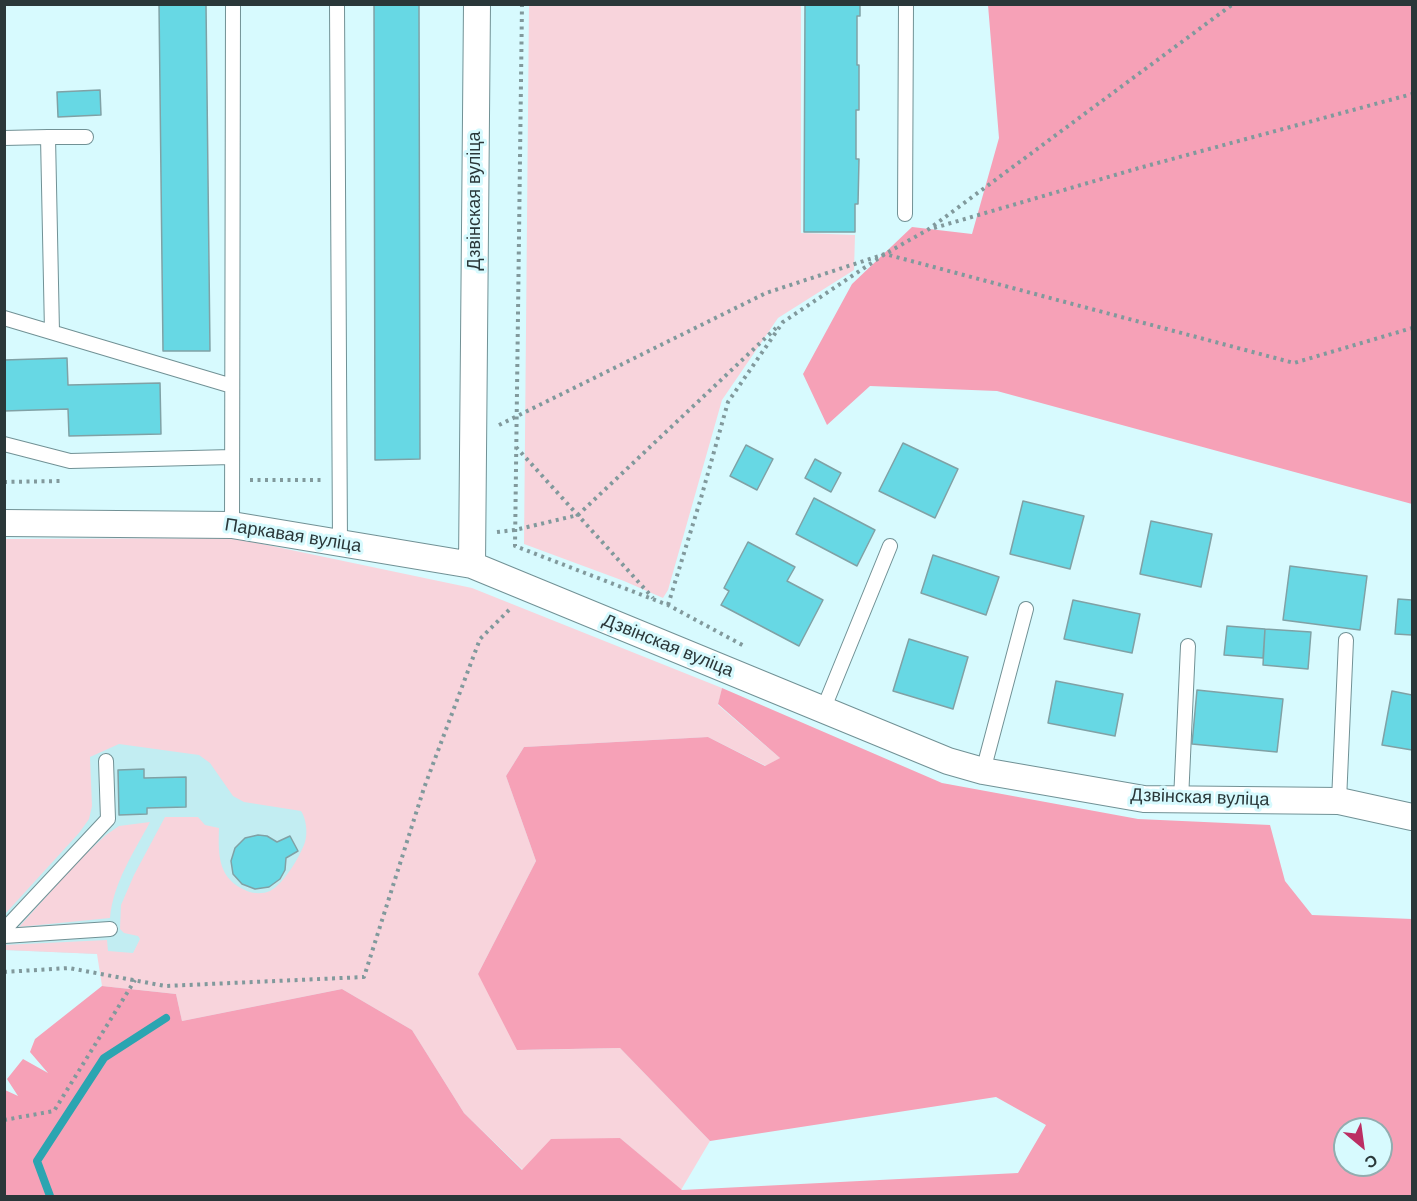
<!DOCTYPE html>
<meta charset="utf-8">
<style>
body{margin:0}
#map{position:relative;width:1417px;height:1201px;overflow:hidden;background:#d7fafe;font-family:Arial,sans-serif}
canvas{display:block}
.frame{position:absolute;inset:0;border:6px solid #2a3739;pointer-events:none}
.north{position:absolute;left:1333px;top:1117px;width:60px;height:60px;box-sizing:border-box;background:#d7fafe;border:2px solid #92acaf;border-radius:50%;rotate:151deg;font-size:16px;font-weight:700;line-height:24px;text-align:center;color:#2a3739}
.north::after{content:'';display:block;margin:auto;width:21px;height:27px;background:#bb2e63;clip-path:polygon(50% 0,100% 100%,50% 72%,0 100%)}
</style>
<div id="map">
<canvas width="1417" height="1201"></canvas>
<div class="frame"></div>
<div class="north">С</div>
</div>
<script>
const c = document.querySelector('canvas').getContext('2d');
c.lineJoin = 'round';
function fill(path, color) { c.fillStyle = color; c.fill(path, 'evenodd'); }
function trace(path, color, width, dash) { c.strokeStyle = color; c.lineWidth = width; c.lineCap = dash ? 'butt' : 'round'; c.setLineDash(dash || []); c.stroke(path); }
function drawText(font, color, halo, rows, align = 'center') {
  c.font = font + ' Arial,sans-serif'; c.lineWidth = 6; c.setLineDash([]); c.textBaseline = 'middle'; c.strokeStyle = halo; c.fillStyle = color; for (const [text, x, y, turn = 0] of rows) {
    c.save(); c.translate(x, y); c.rotate((+turn || 0) * Math.PI / 180); c.textAlign = isNaN(turn) ? turn : align; if (halo) c.strokeText(text, 0, 0); c.fillText(text, 0, 0); c.restore();
  }
}
fill(new Path2D(`
 M155 720 418 790 364 965 5 950V791Z`), '#c2edf2');
fill(new Path2D(`
 M529 5H801V233L855 235 854 270 778 318 722 400 668 590 663 598 624 581 524 544Z
 M234 538 472 588 722 688 718 705 780 758 766 766 708 737 524 747 506 776 536 861 478 974 526 1050 620 1048 710 1141 681 1190 620 1138 523 1170 464 1113 412 1030 342 989 182 1021 176 994 102 986 97 954 5 950 4 945 107 940 108 951 133 953 140 939 138 936 124 933 120 929 121 905 134 875 165 817H198L205 825 219 828C218 856 218 879 247 891 254 894 263 894 270 891 283 885 301 855 305 842 308 833 306 818 301 811L244 802 233 796 210 763 199 755 119 744 90 757 92 806 89 819 79 833 5 914V539Z
 M150 822C134 852 113 883 110 918L19 927 79 860 106 835 119 826Z`), '#f8d4dc');
fill(new Path2D(`
 M988 5H1412V504L997 391 870 386 827 425 803 374 852 284 912 227 972 234 999 138Z
 M722 688 942 783 1138 819 1270 825 1285 881 1312 915 1412 919V1196H5V1090L18 1096 7 1079 23 1059 48 1073 30 1052 35 1039 102 986 176 994 182 1021 342 989 412 1030 464 1113 522 1170 551 1139 620 1138 682 1190 1018 1173 1046 1125 996 1097 710 1141 620 1048 517 1050 478 974 536 861 506 776 524 747 708 737 765 766 780 758 718 704ZM1345 1129H1381V1165H1345Z`), '#f6a1b7');
trace(new Path2D(`
 M50 1196 37 1161 104 1058 166 1018`), '#2ba5b1', 8);
const building = new Path2D(`
 M159 4H206L210 351H163Z
 M374 4H419L420 459 375 460Z
 M805 4H860V16H857V65H859V110H856V159H859L858 204H855V232H804Z
 M100 90 101 115 58 117 57 92Z
 M67 358 68 385 160 383 161 434 69 436 68 409 4 411V360Z
 M903 443 958 469 935 518 879 491Z
 M746 445 773 459 757 490 730 476Z
 M815 459 841 473 831 492 805 478Z
 M814 498 875 530 857 566 796 534Z
 M1023 501 1084 516 1070 569 1010 554Z
 M1151 521 1212 534 1201 587 1140 574Z
 M748 542 795 567 787 581 823 600 799 646 721 605 729 591 724 588Z
 M933 555 999 577 986 615 921 593Z
 M1290 566 1367 576 1360 630 1283 620Z
 M1398 599 1412 600V635L1395 634Z
 M1073 600 1140 614 1132 653 1064 639Z
 M1227 626 1265 629 1263 658 1224 655Z
 M1265 629 1311 632 1308 669 1263 665Z
 M909 639 968 657 953 709 893 691Z
 M1056 681 1123 694 1115 736 1048 723Z
 M1197 690 1283 699 1277 752 1192 744Z
 M1392 691 1412 695V750L1382 745Z
 M144 769V778L186 777V807L147 808V814L119 815 118 770Z
 M258 835 267 836 277 842 290 836 298 851 286 858 285 870 280 879 269 887 255 889 242 884 233 874 231 861 235 848 245 838Z`);
fill(building, '#67d8e4');
trace(building, '#80a1a5', 1.5);
const lane = new Path2D(`
 M337 4 340 543
 M4 138 48 137
 M905 214 906 4
 M4 318 232 386
 M52 332 48 137H86
 M4 444 70 461 232 457
 M232 525 233 4
 M823 710 890 546
 M983 771 1026 609
 M1181 800 1188 646
 M1339 801 1346 640
 M4 930 108 819 106 761
 M4 936 110 929`);
const street = new Path2D(`
 M4 523 232 525 472 565 948 761 983 771 1144 799 1339 801 1412 817
 M472 565 477 4`);
trace(lane, '#719195', 16);
trace(street, '#719195', 28);
trace(new Path2D(`
 M522 4 515 546 668 605 746 647
 M934 228 1139 168 1412 94
 M499 425 766 293 885 254 1294 363 1412 328
 M516 447 653 598
 M250 480H321
 M4 482 60 481
 M497 532 515 530 578 515 776 328
 M668 605 701 498 728 402 783 322 885 254 929 229 1233 4
 M4 972 69 968 165 986 364 977 424 788 480 639 510 609
 M4 1120 54 1111 135 980`), '#81999c', 4, [3, 4.5]);
trace(lane, '#fff', 14);
trace(street, '#fff', 26);
drawText('18px', '#2a3739', '#d7fafe', [
 ["Дзвінская вуліца",475,201,-90],
 ["Паркавая вуліца",293,536,9],
 ["Дзвінская вуліца",668,646,22],
 ["Дзвінская вуліца",1200,798,2]
]);
</script>
